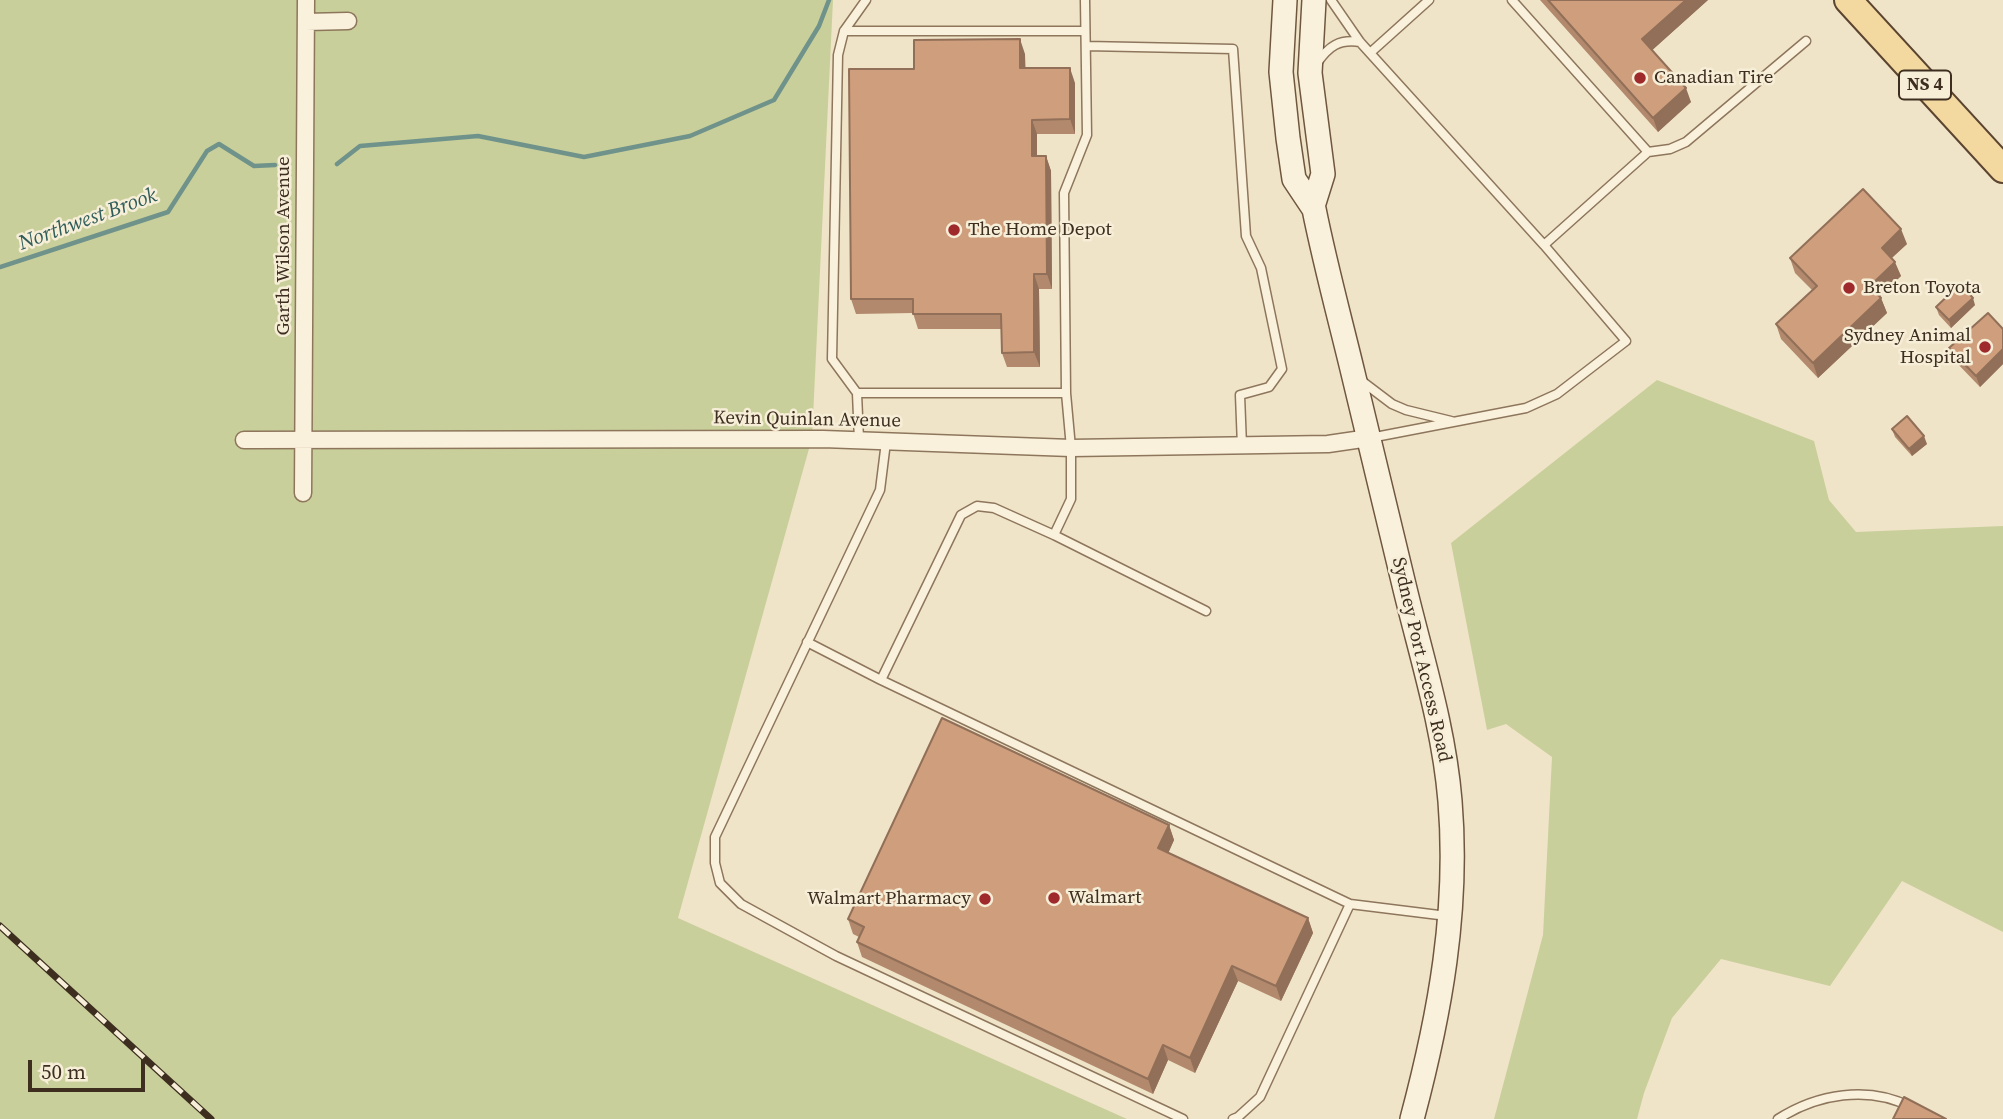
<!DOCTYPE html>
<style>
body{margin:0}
#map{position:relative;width:2003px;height:1119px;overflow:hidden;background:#f0e4c8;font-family:"Source Serif 4",serif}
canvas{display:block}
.scale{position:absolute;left:28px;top:1060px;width:117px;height:32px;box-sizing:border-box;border:4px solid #3d2e20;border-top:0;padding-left:9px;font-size:21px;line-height:24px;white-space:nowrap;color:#3d2e20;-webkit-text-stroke:5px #f7eed8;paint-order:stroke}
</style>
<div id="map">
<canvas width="2003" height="1119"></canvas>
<div class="scale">50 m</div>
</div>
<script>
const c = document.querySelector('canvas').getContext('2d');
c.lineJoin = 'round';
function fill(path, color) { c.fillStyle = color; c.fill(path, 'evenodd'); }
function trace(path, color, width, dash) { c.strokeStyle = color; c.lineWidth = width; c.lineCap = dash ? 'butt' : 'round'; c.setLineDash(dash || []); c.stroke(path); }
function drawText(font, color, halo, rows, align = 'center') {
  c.font = font + ' "Source Serif 4",serif'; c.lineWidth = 5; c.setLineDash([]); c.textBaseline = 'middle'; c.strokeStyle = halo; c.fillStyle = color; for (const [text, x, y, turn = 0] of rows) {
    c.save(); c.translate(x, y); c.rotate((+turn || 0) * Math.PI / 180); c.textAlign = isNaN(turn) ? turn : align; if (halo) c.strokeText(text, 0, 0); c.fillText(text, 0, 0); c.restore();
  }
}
fill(new Path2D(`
 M0 0H833L812 438 678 918 1127 1119H0Z
 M1657 380 1814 441 1829 500 1856 532 2003 526V932L1902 881 1830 986 1721 959 1672 1018 1644 1093 1637 1119H1494L1543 935 1552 757 1506 724 1487 730 1451 543Z`), '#c9cf9b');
trace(new Path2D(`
 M337 164 360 146 478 136 584 157 690 136 774 100 819 26 829 0
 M0 267 168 212 207 151 219 144 254 166 275 165`), '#6f938a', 4.5);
const lane = new Path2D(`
 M1085 0 1087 135 1064 193 1066 393 1071 448V499L1054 535 1206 611
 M1331 0 1360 42 1544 245 1626 341 1557 394 1526 408 1370 438
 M1512 0 1648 152 1544 245
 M844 31H1085
 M1086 46 1233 49 1246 236 1261 268 1282 369 1269 387 1240 395 1242 446
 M1370 53 1429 0
 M1317 63C1329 46 1339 39 1360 42
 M1648 152 1670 149 1686 142 1806 41
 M1359 379 1392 404 1406 410 1451 421
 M857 393H1066
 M859 440 857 393 832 359 838 55 844 31 866 0
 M886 442 880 490 715 837V863L720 883 741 904 836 956 1183 1119
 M807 642 881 680 1350 904 1447 916
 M881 680 961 515 977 506 994 508 1054 535
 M1233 1119 1238 1117 1260 1097 1350 904
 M1778 1119C1817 1094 1868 1085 1911 1107`);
const street = new Path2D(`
 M306 22 348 21
 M244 440 823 439 1071 448 1328 444 1369 438
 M303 493 306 0`);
const secondary = new Path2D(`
 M1285 0 1281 72 1288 138 1294 179 1314 209C1325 264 1340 319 1353 373 1371 445 1388 517 1405 589 1422 659 1444 728 1450 801 1459 910 1440 1014 1412 1119
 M1313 206 1323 174 1310 73 1314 0`);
const primary = new Path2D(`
 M1848 0 2003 169`);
trace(lane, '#8d765c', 11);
trace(street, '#8d765c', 19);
trace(secondary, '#6f573f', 26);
trace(primary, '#5b4430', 30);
trace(lane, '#faf1dc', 8);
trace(street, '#faf1dc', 16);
trace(secondary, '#faf1dc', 23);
trace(primary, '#f3d9a0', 26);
const rail = new Path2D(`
 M0 926 211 1119`);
trace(rail, '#3d2e20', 7);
trace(rail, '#f7eed8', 4.5, [13]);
fill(new Path2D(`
 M1540 0H1708L1652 50 1691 102 1658 132Z
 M1025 54V68L1075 83V134H1037V156H1046L1051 171 1052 289H1039L1040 367H1007L1002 353 1001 329H918L913 313 856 314 851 299Z
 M1907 244 1892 258 1901 276 1880 296 1887 313 1818 378 1781 339 1776 324 1812 290 1795 273 1790 258Z
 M1975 305 1951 328 1939 315 1936 307Z
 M2003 329V364L1980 387 1953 359 1949 348Z
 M1892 429 1927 444 1912 456 1895 437Z
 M1169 825 1174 840 1168 853 1308 918 1313 933 1281 1001 1238 981 1195 1073 1168 1060 1153 1094 862 957 857 942 859 937 853 934 848 919Z`), '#b2896c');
fill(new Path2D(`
 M1686 0H1708L1648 54 1642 39Z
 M1020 39 1025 54 1026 83 1020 68Z
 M1070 68 1075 83V134L1070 119Z
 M1686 88 1691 102 1658 132 1653 118Z
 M1032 120 1037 134V171L1032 156Z
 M1046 156 1051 171 1052 289 1047 274Z
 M1901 229 1907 244 1887 262 1882 248Z
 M1895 262 1901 276 1875 301 1870 286Z
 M1034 274 1039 289 1040 367 1034 352Z
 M1881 298 1887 313 1818 378 1813 363Z
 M1973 298 1975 305 1951 328 1949 320Z
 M2003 349V364L1980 387 1976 376Z
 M1924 436 1927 444 1912 456 1909 449Z
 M1169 825 1174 840 1164 863 1158 848Z
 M1308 918 1313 933 1281 1001 1276 986Z
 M1232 966 1238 981 1195 1073 1190 1058Z
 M1163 1045 1168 1060 1153 1094 1148 1079Z`), '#916f58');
const building = new Path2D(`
 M1548 0H1686L1642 39 1686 88 1653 118Z
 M1020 39V68H1070V119L1032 120V156H1046L1047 274H1034V352L1002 353 1001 314H913V299H851L849 69H914V40Z
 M1863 189 1901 229 1882 248 1895 262 1870 286 1881 298 1813 363 1776 324 1817 286 1790 258Z
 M1960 284 1973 298 1949 320 1936 307Z
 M1988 313 2003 329V349L1976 376 1949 348Z
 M1907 416 1924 436 1909 449 1892 429Z
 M942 718 1169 825 1158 848 1308 918 1276 986 1232 966 1190 1058 1163 1045 1148 1079 857 942 864 927 848 919Z
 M1904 1097 1946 1119H1893Z`);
fill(building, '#cf9f7d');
trace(building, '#916f58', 2);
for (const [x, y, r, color] of [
 [1640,78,7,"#9e2a2b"],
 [954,230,7,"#9e2a2b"],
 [1849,288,7,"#9e2a2b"],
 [1985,347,7,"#9e2a2b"],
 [1054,898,7,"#9e2a2b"],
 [985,899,7,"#9e2a2b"]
]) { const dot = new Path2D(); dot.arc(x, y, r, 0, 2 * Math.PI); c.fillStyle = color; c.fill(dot); trace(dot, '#f7eed8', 2.5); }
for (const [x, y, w] of [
 [1925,85,52]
]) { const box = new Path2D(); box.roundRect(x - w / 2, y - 14.5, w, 29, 5); c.fillStyle = '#f7eed8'; c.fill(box); trace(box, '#3d2e20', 2); }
drawText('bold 18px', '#3d2e20', null, [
 ["NS 4",1925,85]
]);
drawText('19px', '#3d2e20', '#f7eed8', [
 ["Canadian Tire",1654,78],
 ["The Home Depot",968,230],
 ["Breton Toyota",1863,288],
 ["Sydney Animal",1971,336,"right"],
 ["Hospital",1971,358,"right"],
 ["Walmart",1068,898],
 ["Walmart Pharmacy",971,899,"right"]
], 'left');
drawText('19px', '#3d2e20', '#f7eed8', [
 ["Garth Wilson Avenue",284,246,-90],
 ["Kevin Quinlan Avenue",807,420,1],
 ["Sydney Port Access Road",1421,660,77]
]);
drawText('italic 21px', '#2f5d5a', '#f7eed8', [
 ["Northwest Brook",88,220,-20]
]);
</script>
